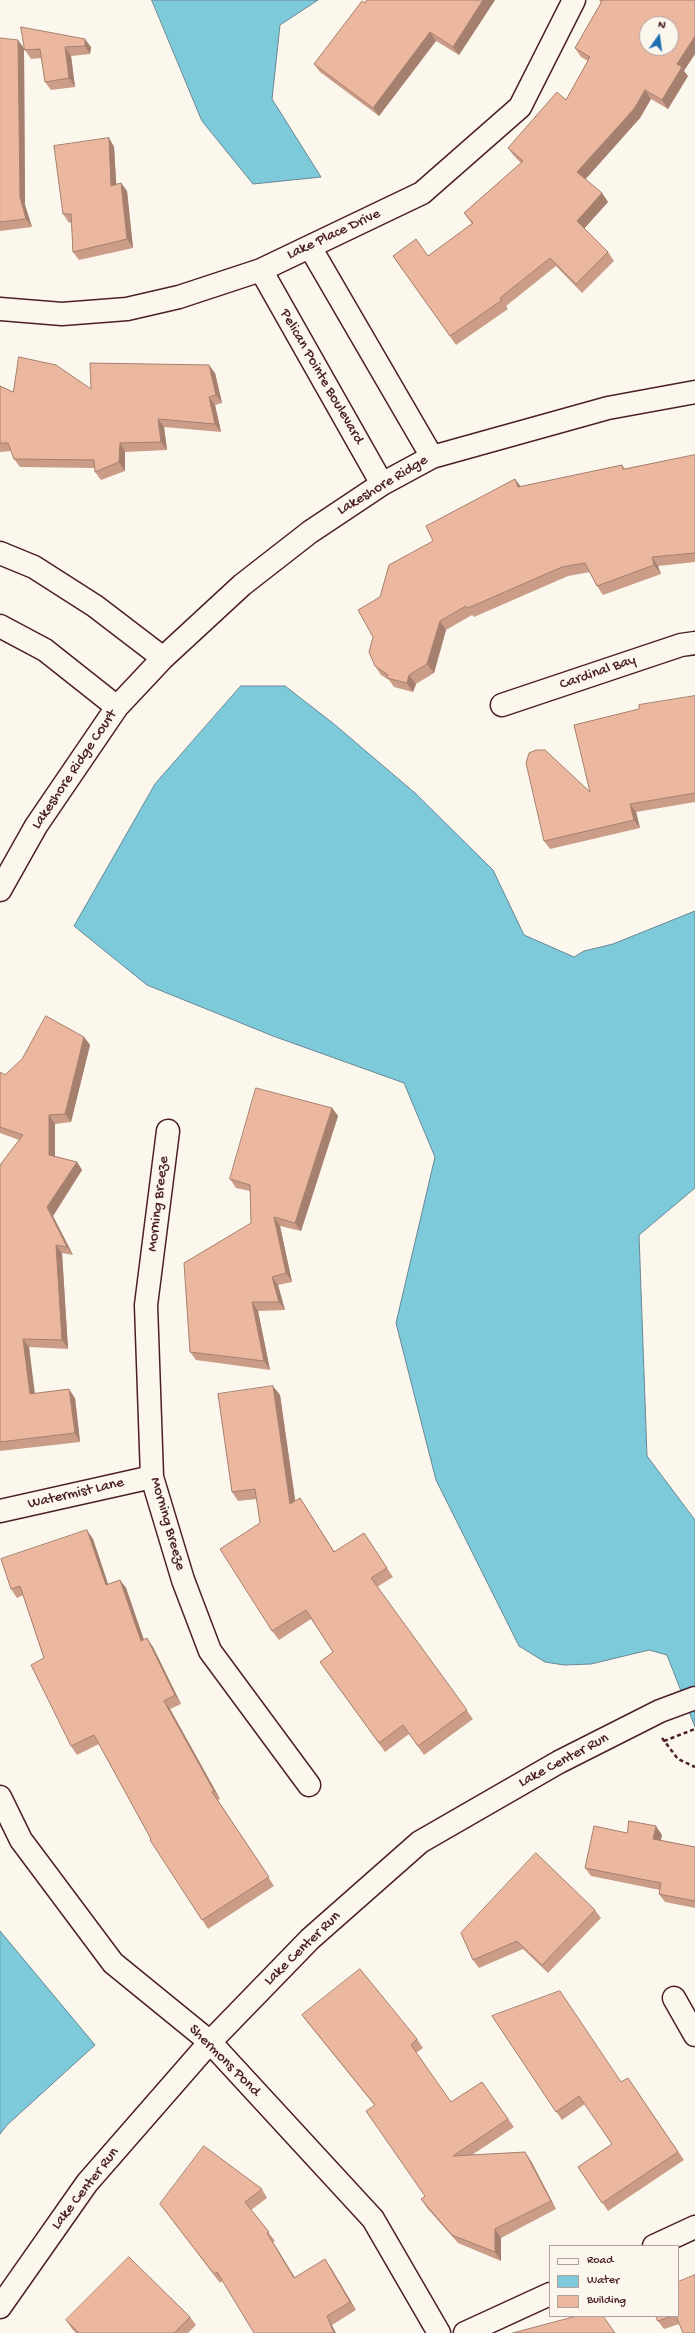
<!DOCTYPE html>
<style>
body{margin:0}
#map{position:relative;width:695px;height:2333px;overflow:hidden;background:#fbf7ec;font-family:"Gochi Hand",sans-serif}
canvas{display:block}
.legend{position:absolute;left:549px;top:2245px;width:130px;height:72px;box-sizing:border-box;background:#fbf7ec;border:1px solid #b4a19f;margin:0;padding:5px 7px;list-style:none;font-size:12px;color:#4a1f2b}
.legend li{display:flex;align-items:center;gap:8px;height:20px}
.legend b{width:20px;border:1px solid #b4a19f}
.north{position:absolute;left:639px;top:16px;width:40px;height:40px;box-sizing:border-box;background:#fbf7ec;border:1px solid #b4a19f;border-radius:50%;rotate:14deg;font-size:11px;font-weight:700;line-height:16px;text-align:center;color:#4a1f2b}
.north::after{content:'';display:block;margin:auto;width:14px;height:18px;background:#1f6fb2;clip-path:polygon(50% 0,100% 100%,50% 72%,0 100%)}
</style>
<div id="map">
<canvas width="695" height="2333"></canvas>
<ul class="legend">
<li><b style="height:5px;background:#fbf7ec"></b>Road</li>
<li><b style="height:11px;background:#7dcadb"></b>Water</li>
<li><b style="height:11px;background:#ecb79f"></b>Building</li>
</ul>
<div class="north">N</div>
</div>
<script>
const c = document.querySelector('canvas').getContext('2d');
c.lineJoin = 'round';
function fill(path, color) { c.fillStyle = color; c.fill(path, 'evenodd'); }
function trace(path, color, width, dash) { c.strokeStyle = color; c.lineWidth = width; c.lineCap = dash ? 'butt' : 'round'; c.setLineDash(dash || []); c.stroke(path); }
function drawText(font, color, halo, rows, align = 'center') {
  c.font = font + ' "Gochi Hand",sans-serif'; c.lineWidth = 3; c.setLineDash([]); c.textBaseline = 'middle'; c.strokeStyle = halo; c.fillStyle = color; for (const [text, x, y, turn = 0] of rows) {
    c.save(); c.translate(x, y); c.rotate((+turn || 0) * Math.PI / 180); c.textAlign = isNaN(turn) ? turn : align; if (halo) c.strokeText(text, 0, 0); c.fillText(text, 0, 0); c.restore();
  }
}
const water = new Path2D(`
 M152 0H318L280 25 272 99 321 177 253 184 202 121Z
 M241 686H285L334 724 415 793 493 870 524 935 574 957 584 951 613 944 695 911V1188L639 1235 647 1456 695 1520V1727L667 1655 649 1650 591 1664 564 1665 545 1662 519 1646 436 1480 396 1323 435 1157 404 1083 273 1036 147 985 74 926 155 784Z
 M0 1931 95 2045 7 2125 0 2134Z`);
fill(water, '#7dcadb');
trace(water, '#698695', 1);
const minor = new Path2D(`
 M310 247 432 457
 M261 270 382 484
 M0 309 62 314 127 309 179 297 261 270 422 193 520 107 574 0
 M0 553 34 567 95 606 163 658
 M0 626 45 650 117 707
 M502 705 681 645 695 643
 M0 890 36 826 117 707 163 658 242 585 310 532 382 484 432 457 608 408 695 392
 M168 1131 146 1305 152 1477 183 1580 210 1651 309 1785
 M0 1511 152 1477
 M0 1797 21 1840 113 1963 210 2042 373 2219 439 2333
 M674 1998 695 2035
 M654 2246 695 2227
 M0 2307 87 2183 210 2042 310 1939 420 1842 559 1762 660 1711 695 1698
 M465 2333 550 2294`);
trace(minor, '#4a1f2b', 25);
trace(new Path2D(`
 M662 1738 678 1759 695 1767
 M664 1741 695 1729`), '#4a1f2b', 2.5, [4, 3]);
trace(minor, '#fbf7ec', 22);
fill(new Path2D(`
 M367 0H495L459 55 436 41 379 116 320 72 314 64Z
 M599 0H695L684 71 688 76 668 109 651 99 640 118 585 179 602 193 608 202 584 228 608 252 614 261 582 293 556 266 506 306 508 309 456 345 393 256H428L472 224 464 213 521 163 514 156 508 148 566 100 588 61 581 57 575 48 601 3Z
 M21 27 91 47 90 54 71 56 75 87 51 90 45 82 42 58 31 59 25 50Z
 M0 38 24 48 25 205 32 227 0 231Z
 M109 138 114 147 116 184 121 183 127 191 133 248 79 260 73 252 72 222 69 223 63 214Z
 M215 373 222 403 215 405 221 432 164 427 167 450 125 452V471L101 480 95 472V468L20 467 14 459 11 451 0 452V386L13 392 91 389Z
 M695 455V562L658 566 661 574 603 595 597 586 590 572 568 576 474 617 472 615 446 630 434 673 416 684 413 692 394 687 389 680 381 675 375 666 373 637 380 597 433 541 520 487 622 465 625 469Z
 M695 696V802L636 812 640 828 550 849 544 841 590 792Z
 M84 1037 90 1045 71 1122 55 1124V1156L77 1162 82 1170 53 1216 73 1255 62 1253 68 1349 29 1347 34 1394 75 1398 80 1442 0 1451V1165L19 1140 0 1133V1072L5 1075Z
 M332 1108 338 1116 301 1231 280 1226 292 1282 278 1285 285 1310 258 1311 270 1370 196 1360 190 1352 251 1223 250 1191 236 1188 230 1179Z
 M280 1395 295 1501 300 1498 334 1551 370 1542 393 1577 377 1587 473 1719 424 1755 409 1734 385 1752 320 1662 333 1652 311 1619 279 1640 272 1631 260 1523 257 1499 238 1501 232 1492Z
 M93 1539 108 1584 120 1580 126 1588 144 1640 153 1647 181 1704 170 1709 220 1799 218 1800 274 1886 208 1929 151 1839 99 1744 77 1755 71 1746 44 1658 23 1595 17 1598 11 1589Z
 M627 1833 662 1835 661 1840 695 1847V1908L665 1902 659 1894 660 1890 591 1876 585 1868Z
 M595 1910 601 1918 548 1973 523 1949 479 1968 473 1960 461 1933Z
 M302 2015 417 2039 423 2048 416 2053 451 2102 482 2082 514 2127 472 2155 531 2161 556 2209 501 2238V2261L458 2243 427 2208 421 2199 425 2196 375 2106 308 2023Z
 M492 2016 621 2082 628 2078 684 2160 608 2211 578 2167 612 2144 585 2104 562 2120Z
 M262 2189 267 2198 251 2210 275 2241 273 2242 295 2278 331 2268 356 2310 332 2325 222 2281 220 2283 160 2204Z
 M656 2316H678L679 2324 664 2329 658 2321Z
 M190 2317 196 2325 188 2333H76L72 2329 66 2320Z`), '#cb9d89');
fill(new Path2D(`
 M483 0H495L459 55 453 47Z
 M430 32 436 41 379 116 373 108Z
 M695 36V54L684 71 688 76 668 109 662 100 677 64Z
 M85 39 91 47 90 54 85 46Z
 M18 40 24 48 25 205 32 227 26 219 20 197Z
 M65 47 71 56 75 87 69 78Z
 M645 90 651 99 640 118 584 181 577 172Z
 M109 138 114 147 117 194 111 186Z
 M121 183 127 191 133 248 127 239Z
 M602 193 608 202 583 230 577 221Z
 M209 365 215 373 222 403 216 395Z
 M209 397 215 405 221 432 215 424Z
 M158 419 164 427 167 450 161 442Z
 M120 443 125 452V471L119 462Z
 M515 479 522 488 518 487Z
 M652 557 658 566 661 574 654 565Z
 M440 621 446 630 434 673 427 664Z
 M409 675 416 684 413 692 407 683Z
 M630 804 636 812 640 828 634 820Z
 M84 1037 90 1045 71 1122 65 1114Z
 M332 1108 338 1116 301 1231 295 1223Z
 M49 1115 55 1124V1163L49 1155Z
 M77 1162 82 1170 53 1216 73 1255 67 1247 47 1207Z
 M274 1217 280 1226 292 1282 286 1273Z
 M56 1245 62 1253 68 1349 62 1340Z
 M272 1277 278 1285 285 1310 279 1302Z
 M252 1302 258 1311 270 1370 264 1361Z
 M23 1339 29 1347 36 1402 30 1394Z
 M273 1386 280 1395 297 1513 290 1504Z
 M69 1389 75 1398 80 1442 75 1433Z
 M300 1498 306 1507 340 1561 334 1552Z
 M87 1530 93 1539 111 1593 106 1585Z
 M120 1580 126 1588 147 1649 141 1641Z
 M147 1638 153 1647 181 1704 175 1695Z
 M164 1701 170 1709 220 1799 214 1791Z
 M656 1826 662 1835 659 1847 653 1839Z
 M525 2152 531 2161 556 2209 551 2201Z
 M495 2229 501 2238V2261L495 2252Z
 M267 2233 273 2242 300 2286 294 2278Z
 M325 2259 331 2268 356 2310 350 2302Z
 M327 2316 332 2325 336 2333H334Z`), '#a5806f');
const building = new Path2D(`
 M367 0H483L453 47 430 32 373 108 314 64 362 1 365 3Z
 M601 0H695V36L677 64 682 67 662 100 645 90 634 109 577 172 602 193 577 221 608 252 576 284 550 258 500 298 502 300 450 336 393 256 416 239 428 256 473 223 464 213 523 161 508 148 557 92 566 100 590 57 575 48 602 1ZM647 24H671V48H647Z
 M21 27 85 39V46L65 47 69 78 45 82 40 49 25 50Z
 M0 38 18 40 20 197 26 219 0 222Z
 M109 138 111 186 121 183 127 239 73 252 71 214H63L54 146Z
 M19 357 56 365 91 389 90 363 209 365 216 395 209 397 215 424 158 419 161 442 120 443 119 462 95 472 94 460 14 459 8 443H0V386L13 392Z
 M695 455V553L652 557 654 565 597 586 585 563 562 567 468 608 466 606 440 621 427 664 409 675 407 683 387 678 388 675 375 666 369 652 373 637 358 610 380 597 389 565 433 541 426 526 515 479 518 487 622 465 623 469Z
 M695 696V793L630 804 634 820 544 841 526 763 529 753 536 750H545L590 792 574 725 639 709V705Z
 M46 1016 84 1037 65 1114 49 1115V1155L77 1162 47 1207 67 1247 56 1245 62 1340 23 1339 30 1394 69 1389 75 1433 0 1442V1165L23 1135 0 1127V1072L5 1075 22 1059Z
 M256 1088 332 1108 295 1223 274 1217 286 1273 272 1277 279 1302H252L264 1361 190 1352 184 1263 251 1223 250 1185 230 1179Z
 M273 1386 290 1504 300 1498 334 1552 364 1533 387 1568 371 1578 467 1710 418 1746 403 1725 379 1743 320 1662 333 1652 306 1610 272 1631 220 1549 260 1523 255 1489 232 1492 218 1394Z
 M87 1530 106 1585 120 1580 141 1641 147 1638 175 1695 164 1701 214 1791 212 1792 269 1877 202 1920 150 1840 151 1839 94 1735 71 1746 31 1665 44 1658 20 1586 11 1589 1 1559Z
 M629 1821 656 1826 653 1839 695 1847V1901L659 1894 661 1883 585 1868 594 1826 627 1833Z
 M536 1853 595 1910 542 1965 517 1941 473 1960 461 1933Z
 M360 1969 417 2039 411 2045 451 2102 482 2082 508 2119 453 2156 525 2152 551 2201 495 2229V2252L452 2235 421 2199 425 2196 366 2111 375 2105 302 2015Z
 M560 1991 621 2082 628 2078 678 2152 602 2203 578 2167 612 2144 579 2096 556 2112 492 2016Z
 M204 2146 262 2189 245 2202 269 2232 267 2233 294 2278 325 2259 350 2302 327 2316 334 2333H254L217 2272 214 2274 160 2204Z
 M129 2257 190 2317 174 2333H79L66 2320Z
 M695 2275V2333H683L676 2316H678V2282Z
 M577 2316H603L615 2333H513Z
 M656 2316H672L658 2321Z`);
fill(building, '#ecb79f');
trace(building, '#a5806f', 1);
drawText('15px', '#4a1f2b', '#fbf7ec', [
 ["Lake Place Drive",334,235,-25],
 ["Pelican Pointe Boulevard",321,377,60],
 ["Lakeshore Ridge",383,486,-31],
 ["Cardinal Bay",598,673,-19],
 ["Lakeshore Ridge Court",75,770,-56],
 ["Morning Breeze",159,1204,-83],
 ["Watermist Lane",76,1494,-13],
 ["Morning Breeze",167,1524,74],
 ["Lake Center Run",564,1761,-28],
 ["Lake Center Run",303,1949,-44],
 ["Shermons Pond",224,2061,45],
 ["Lake Center Run",86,2189,-52]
]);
</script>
